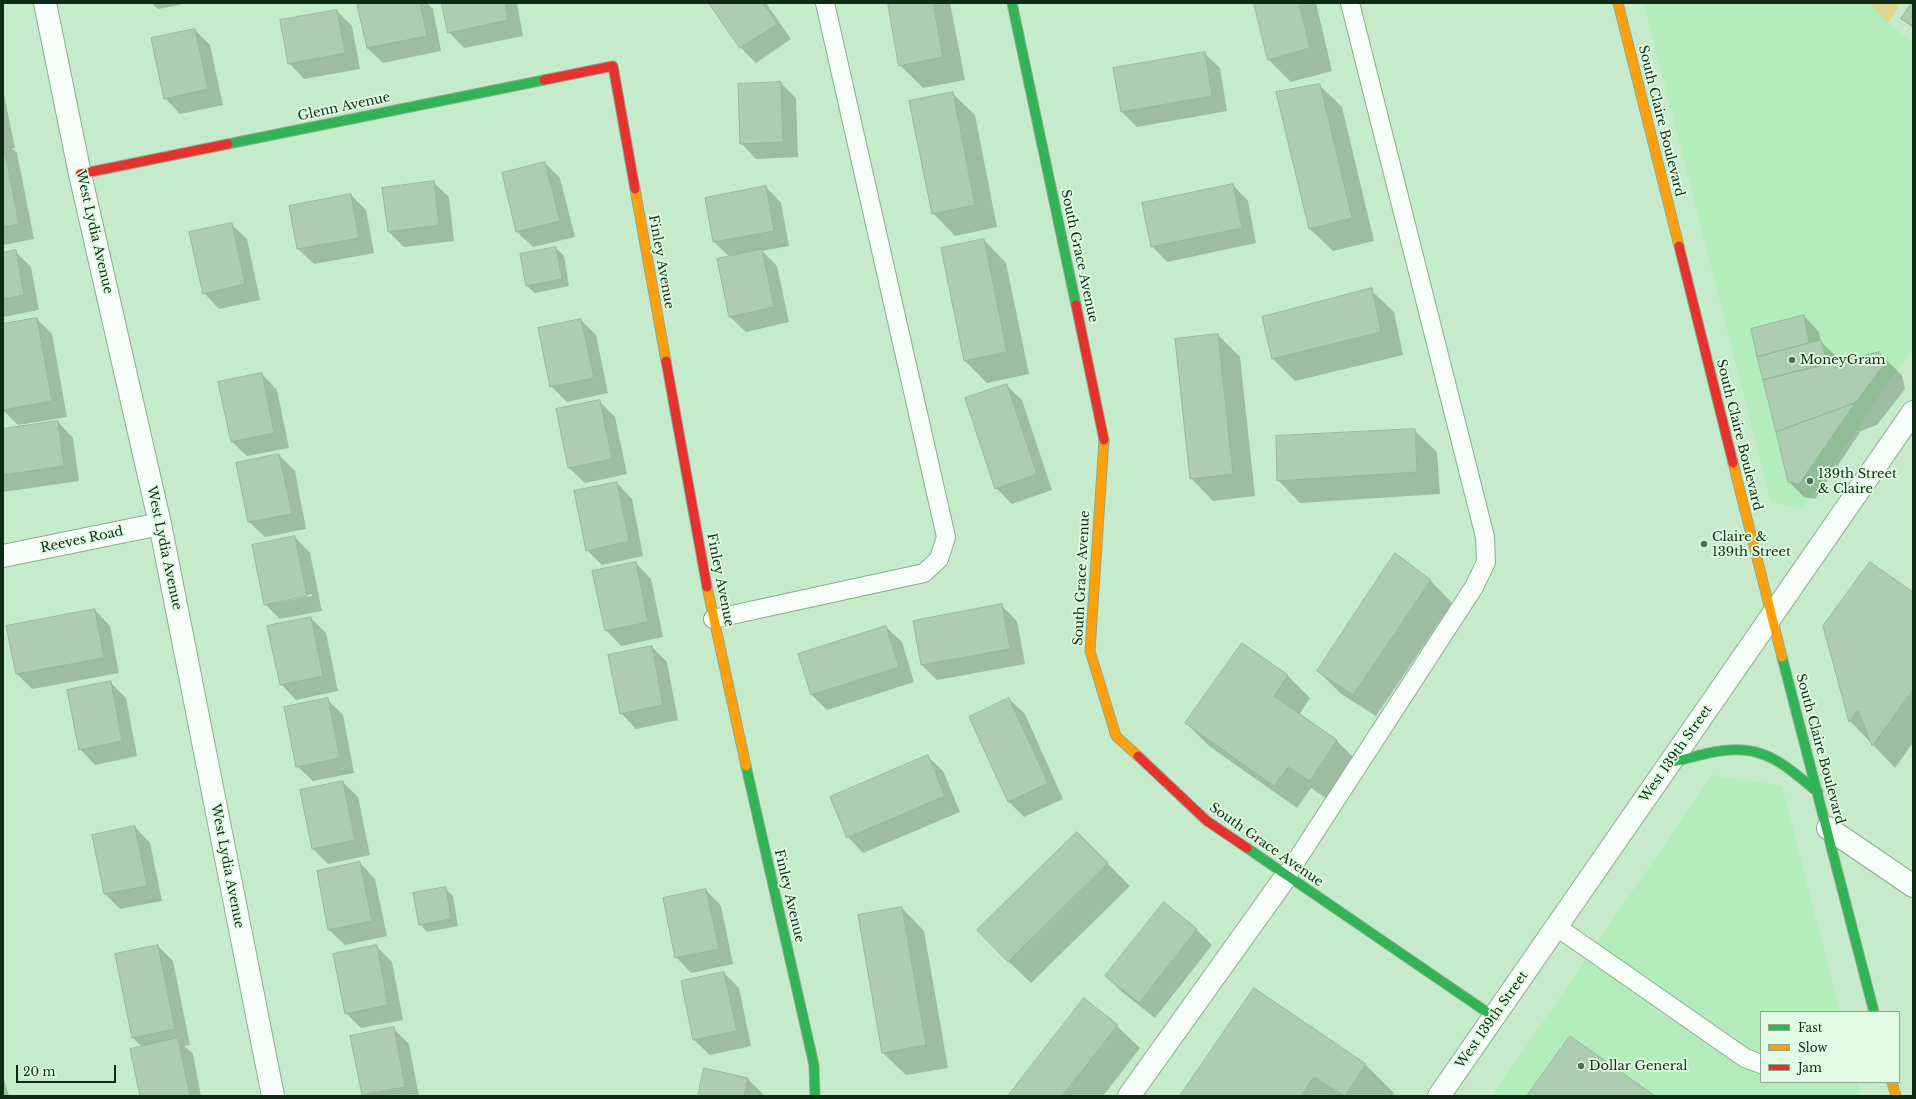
<!DOCTYPE html>
<style>
body{margin:0}
#map{position:relative;width:1916px;height:1099px;overflow:hidden;background:#c6ebcb;font-family:"Libre Baskerville",serif}
canvas{display:block}
.frame{position:absolute;inset:0;border:4px solid #102b15;pointer-events:none}
.legend{position:absolute;left:1760px;top:1011px;width:140px;height:72px;box-sizing:border-box;background:#e2fce4;border:1px solid #8ea891;margin:0;padding:5px 7px;list-style:none;font-size:12px;color:#102b15}
.legend li{display:flex;align-items:center;gap:8px;height:20px}
.legend b{width:20px;border:1px solid #8ea891}
.scale{position:absolute;left:16px;top:1065px;width:100px;height:18px;box-sizing:border-box;border:2px solid #102b15;border-top:0;padding-left:5px;font-size:12px;line-height:14px;white-space:nowrap;color:#102b15;-webkit-text-stroke:3px #e2fce4;paint-order:stroke}
</style>
<div id="map">
<canvas width="1916" height="1099"></canvas>
<div class="frame"></div>
<ul class="legend">
<li><b style="height:5px;background:#30b455"></b>Fast</li>
<li><b style="height:5px;background:#ff9f0a"></b>Slow</li>
<li><b style="height:5px;background:#e5322d"></b>Jam</li>
</ul>
<div class="scale">20 m</div>
</div>
<script>
const c = document.querySelector('canvas').getContext('2d');
c.lineJoin = 'round';
function fill(path, color) { c.fillStyle = color; c.fill(path, 'evenodd'); }
function trace(path, color, width, dash) { c.strokeStyle = color; c.lineWidth = width; c.lineCap = dash ? 'butt' : 'round'; c.setLineDash(dash || []); c.stroke(path); }
function drawText(font, color, halo, rows, align = 'center') {
  c.font = font + ' "Libre Baskerville",serif'; c.lineWidth = 3.5; c.setLineDash([]); c.textBaseline = 'middle'; c.strokeStyle = halo; c.fillStyle = color; for (const [text, x, y, turn = 0] of rows) {
    c.save(); c.translate(x, y); c.rotate((+turn || 0) * Math.PI / 180); c.textAlign = isNaN(turn) ? turn : align; if (halo) c.strokeText(text, 0, 0); c.fillText(text, 0, 0); c.restore();
  }
}
fill(new Path2D(`
 M1644 3H1869L1888 23 1913 42V347L1803 509 1771 502Z
 M1712 775 1782 786 1840 1012H1761V1082H1858L1861 1096H1492Z`), '#b4edbc');
fill(new Path2D(`
 M1869 3H1901L1888 23Z`), '#ded78e');
fill(new Path2D(`
 M151 3H189L158 9Z
 M370 3H427L433 9 441 51 383 63 367 48 359 5Z
 M443 3H517L523 36 464 48 449 32Z
 M710 3H766L791 39 756 63 741 48Z
 M889 3H950L965 80 923 88 900 65Z
 M1255 3H1316L1332 71 1291 82 1268 59Z
 M1913 3V28L1902 19Z
 M337 11 352 26 360 69 304 79 289 63Z
 M195 30 210 45 223 105 180 114 165 98Z
 M1204 53 1220 68 1227 111 1137 127 1122 112Z
 M781 83 796 98 798 157 756 159 741 143Z
 M1319 85 1342 107 1374 241 1333 251 1310 229 1278 92Z
 M3 90 15 148H12L17 153 34 239 3 245Z
 M952 93 975 115 997 227 955 236 933 213Z
 M545 163 560 178 575 237 533 247 517 232 503 173Z
 M433 182 449 197 454 241 404 247 389 232Z
 M1233 185 1248 201 1256 243 1167 262 1152 246Z
 M766 187 781 203 789 246 762 251 777 266 789 322 746 332 730 317V257L714 242Z
 M351 195 366 210 374 253 314 264 298 249Z
 M231 224 247 239 260 300 219 309 204 293Z
 M984 240 1006 263 1029 374 987 383 965 361Z
 M556 248 564 256 569 286 535 293 527 286Z
 M16 252 31 267 39 310 3 317V254Z
 M1371 290 1394 312 1403 355 1295 381 1273 359Z
 M1804 316 1819 332 1821 342 1841 361 1879 353 1902 375 1905 389 1877 425 1861 431 1815 499 1804 497 1789 482 1758 357Z
 M37 319 52 334 67 417 18 425 3 410V325Z
 M581 320 596 335 608 393 567 402 551 386Z
 M1218 335 1240 357 1255 496 1213 501 1191 478Z
 M262 374 277 390 289 448 247 456 231 441Z
 M1006 385 1022 400 1052 490 1012 504 996 488Z
 M600 402 615 417 627 474 585 483 569 468Z
 M58 422 73 438 79 481 3 492V430Z
 M1414 430 1437 452 1440 494 1300 503 1278 480Z
 M279 455 295 471 306 529 265 537 249 522Z
 M617 483 632 499 643 556 602 565 587 550Z
 M295 537 310 553 322 611 280 619 265 604ZM312 594V596L275 603V601Z
 M636 563 651 579 663 637 621 646 606 630Z
 M1430 580 1452 603 1376 716 1341 694 1318 671Z
 M1913 593V743L1895 768 1850 721 1824 626Z
 M1001 605 1017 621 1025 664 937 680 922 665 914 622Z
 M95 610 110 626 119 673 32 689 17 674Z
 M311 618 326 633 338 691 296 700 281 684Z
 M886 627 902 642 914 682 827 710 812 695 799 654Z
 M1242 644 1288 676 1310 698 1299 715 1336 740 1359 763 1333 803 1311 788 1297 808 1209 746 1186 723Z
 M652 647 667 662 678 720 636 729 621 713Z
 M111 683 126 698 137 756 95 765 80 749Z
 M327 699 343 715 354 773 313 781 297 766Z
 M1009 699 1025 714 1063 799 1024 817 1009 802Z
 M927 756 943 771 960 812 863 853 848 837Z
 M343 782 358 797 370 855 328 864 313 849Z
 M135 827 150 843 162 901 120 909 105 894 93 836Z
 M1100 856 1130 886 1031 983 1008 961Z
 M360 863 375 879 387 936 345 945 329 930Z
 M445 888 453 896 458 926 427 932 420 924Z
 M706 890 721 906 733 964 691 973 676 957Z
 M1164 904 1197 930 1212 945 1155 1018 1122 992 1106 976Z
 M902 908 924 931 948 1068 906 1075 883 1053 859 916Z
 M158 946 173 961 190 1045 184 1046 193 1054 201 1096H141L142 1047 133 1038Z
 M376 946 392 962 403 1020 361 1028 346 1013Z
 M724 973 739 988 751 1046 710 1055 694 1040Z
 M1117 1026 1140 1048 1103 1096H1009Z
 M393 1028 409 1044 419 1096H364L351 1037Z
 M1365 1064 1394 1093 1393 1096H1181Z
 M3 1076 9 1096H3Z
 M748 1079 763 1094V1096H699Z`), '#0003');
const building = new Path2D(`
 M365 3H420L427 36 367 48 357 5Z
 M442 3H505L508 20 448 33Z
 M709 3H763L777 24 740 48Z
 M888 3H933L943 57 899 66Z
 M1254 3H1299L1310 48 1268 60Z
 M1912 3H1913V26L1901 19Z
 M337 10 345 53 288 64 280 20Z
 M195 29 208 89 164 99 151 38Z
 M1205 52 1212 96 1121 112 1113 68Z
 M781 82 783 142 740 144 738 84Z
 M1320 84 1352 218 1309 229 1276 92Z
 M953 92 975 205 932 214 909 101Z
 M3 143 19 224 3 227Z
 M545 162 560 221 516 232 502 173Z
 M434 181 439 225 388 232 382 188Z
 M1233 184 1242 228 1151 247 1142 203Z
 M766 186 774 231 713 242 705 198Z
 M351 194 359 238 297 249 289 206Z
 M232 223 245 284 203 294 189 232Z
 M984 239 1007 352 964 361 941 248Z
 M556 247 562 279 526 286 520 254Z
 M762 249 774 307 729 317 717 259Z
 M16 250 24 295 3 299V253Z
 M1372 288 1381 332 1272 359 1262 317Z
 M1804 315 1809 343 1757 357 1751 329Z
 M37 318 52 401 3 410V324Z
 M581 319 594 378 550 387 538 328Z
 M1218 334 1233 474 1190 479 1175 339Z
 M1821 340 1827 363 1763 380 1757 357Z
 M1880 352 1883 366 1855 403 1776 432 1763 380Z
 M262 373 274 433 231 442 218 382Z
 M1007 384 1037 474 995 489 965 398Z
 M600 400 612 459 568 468 556 409Z
 M1855 403 1799 484 1788 482 1776 432Z
 M58 421 64 466 3 475V429Z
 M1415 429 1417 472 1277 481 1276 436Z
 M279 454 292 514 248 522 236 463Z
 M617 482 629 541 586 551 574 491Z
 M295 536 307 596 264 605 252 545Z
 M1395 553 1431 580 1353 695 1317 671Z
 M636 562 648 622 605 631 592 571Z
 M1870 562 1913 592V690L1872 746 1858 710 1849 722 1823 626Z
 M1002 604 1010 649 921 665 913 621Z
 M95 609 104 658 16 674 6 626Z
 M311 617 323 676 280 685 267 626Z
 M886 626 899 667 811 695 798 654Z
 M1242 643 1288 675 1274 696 1337 740 1310 781 1288 767 1274 786 1185 723Z
 M652 646 663 705 620 714 608 655Z
 M111 681 122 741 79 750 67 690Z
 M328 698 340 758 296 767 284 707Z
 M1009 698 1048 783 1008 802 969 717Z
 M928 755 945 796 847 838 830 797Z
 M343 781 355 840 312 849 300 790Z
 M135 826 147 886 104 894 92 835Z
 M1077 832 1108 863 1008 962 977 930Z
 M360 862 372 921 328 930 317 871Z
 M446 887 451 919 419 925 413 893Z
 M706 889 719 949 675 958 663 898Z
 M1164 902 1197 929 1139 1003 1105 976Z
 M902 907 926 1045 882 1053 858 915Z
 M158 945 175 1029 132 1038 115 954Z
 M377 945 388 1005 345 1014 333 954Z
 M724 972 737 1031 693 1040 681 981Z
 M1254 988 1366 1064 1345 1096 1314 1077 1301 1096H1180Z
 M1084 998 1118 1025 1062 1096H1008Z
 M394 1027 405 1087 362 1095 350 1036Z
 M1570 1036 1655 1096H1527Z
 M178 1038 190 1096H140L130 1049Z
 M704 1068 748 1078 744 1096H698Z`);
fill(building, '#aeccb2');
trace(building, '#99b69d', 1);
const lane = new Path2D(`
 M713 619 924 573 939 559 946 537 825 3
 M1287 875 1474 587 1486 562 1485 537 1350 3
 M1557 927 1745 1058 1761 1064`);
const street = new Path2D(`
 M45 3 80 174 160 524 273 1096
 M3 556 160 524
 M1828 828 1913 886
 M1129 1096 1287 875
 M1439 1096 1913 412`);
const fast = new Path2D(`
 M1012 3 1076 305
 M228 144 544 80
 M1782 657 1874 1012
 M1669 763C1699 756 1732 743 1762 754 1783 761 1801 779 1818 792
 M746 766 814 1065 815 1096
 M1247 848 1494 1017`);
const slow = new Path2D(`
 M1618 3 1679 246
 M635 189 666 361
 M1104 440 1090 651 1116 736 1138 756
 M1733 463 1782 657
 M707 587 746 766
 M1892 1082 1896 1096`);
const jam = new Path2D(`
 M544 80 613 66 635 189
 M80 174 228 144
 M1679 246 1733 463
 M1076 305 1104 440
 M666 361 707 587
 M1138 756 1207 821 1247 848`);
trace(lane, '#8daa91', 20);
trace(street, '#8daa91', 24);
trace(fast, '#8daa91', 11);
trace(slow, '#8daa91', 11);
trace(jam, '#8daa91', 11);
trace(lane, '#f6fcf7', 18);
trace(street, '#f6fcf7', 22);
trace(fast, '#30b455', 9);
trace(slow, '#ff9f0a', 9);
trace(jam, '#e5322d', 9);
for (const [x, y, r, color] of [
 [1792,360,4,"#506e55"],
 [1810,481,4,"#506e55"],
 [1704,544,4,"#506e55"],
 [1581,1066,4,"#506e55"]
]) { const dot = new Path2D(); dot.arc(x, y, r, 0, 2 * Math.PI); c.fillStyle = color; c.fill(dot); trace(dot, '#e2fce4', 1.5); }
drawText('13px', '#102b15', '#e2fce4', [
 ["Glenn Avenue",344,107,-12],
 ["South Claire Boulevard",1661,121,76],
 ["West Lydia Avenue",94,232,77],
 ["South Grace Avenue",1079,256,78],
 ["Finley Avenue",661,262,80],
 ["South Claire Boulevard",1739,435,76],
 ["Reeves Road",82,540,-12],
 ["West Lydia Avenue",164,548,78],
 ["South Grace Avenue",1082,578,-87],
 ["Finley Avenue",720,580,79],
 ["South Claire Boulevard",1820,749,75],
 ["West 139th Street",1676,754,-55],
 ["South Grace Avenue",1266,845,35],
 ["West Lydia Avenue",227,866,79],
 ["Finley Avenue",789,896,77],
 ["West 139th Street",1492,1020,-55]
]);
drawText('13px', '#102b15', '#e2fce4', [
 ["MoneyGram",1800,360],
 ["139th Street",1818,474],
 ["& Claire",1818,489],
 ["Claire &",1712,537],
 ["139th Street",1712,552],
 ["Dollar General",1589,1066]
], 'left');
</script>
